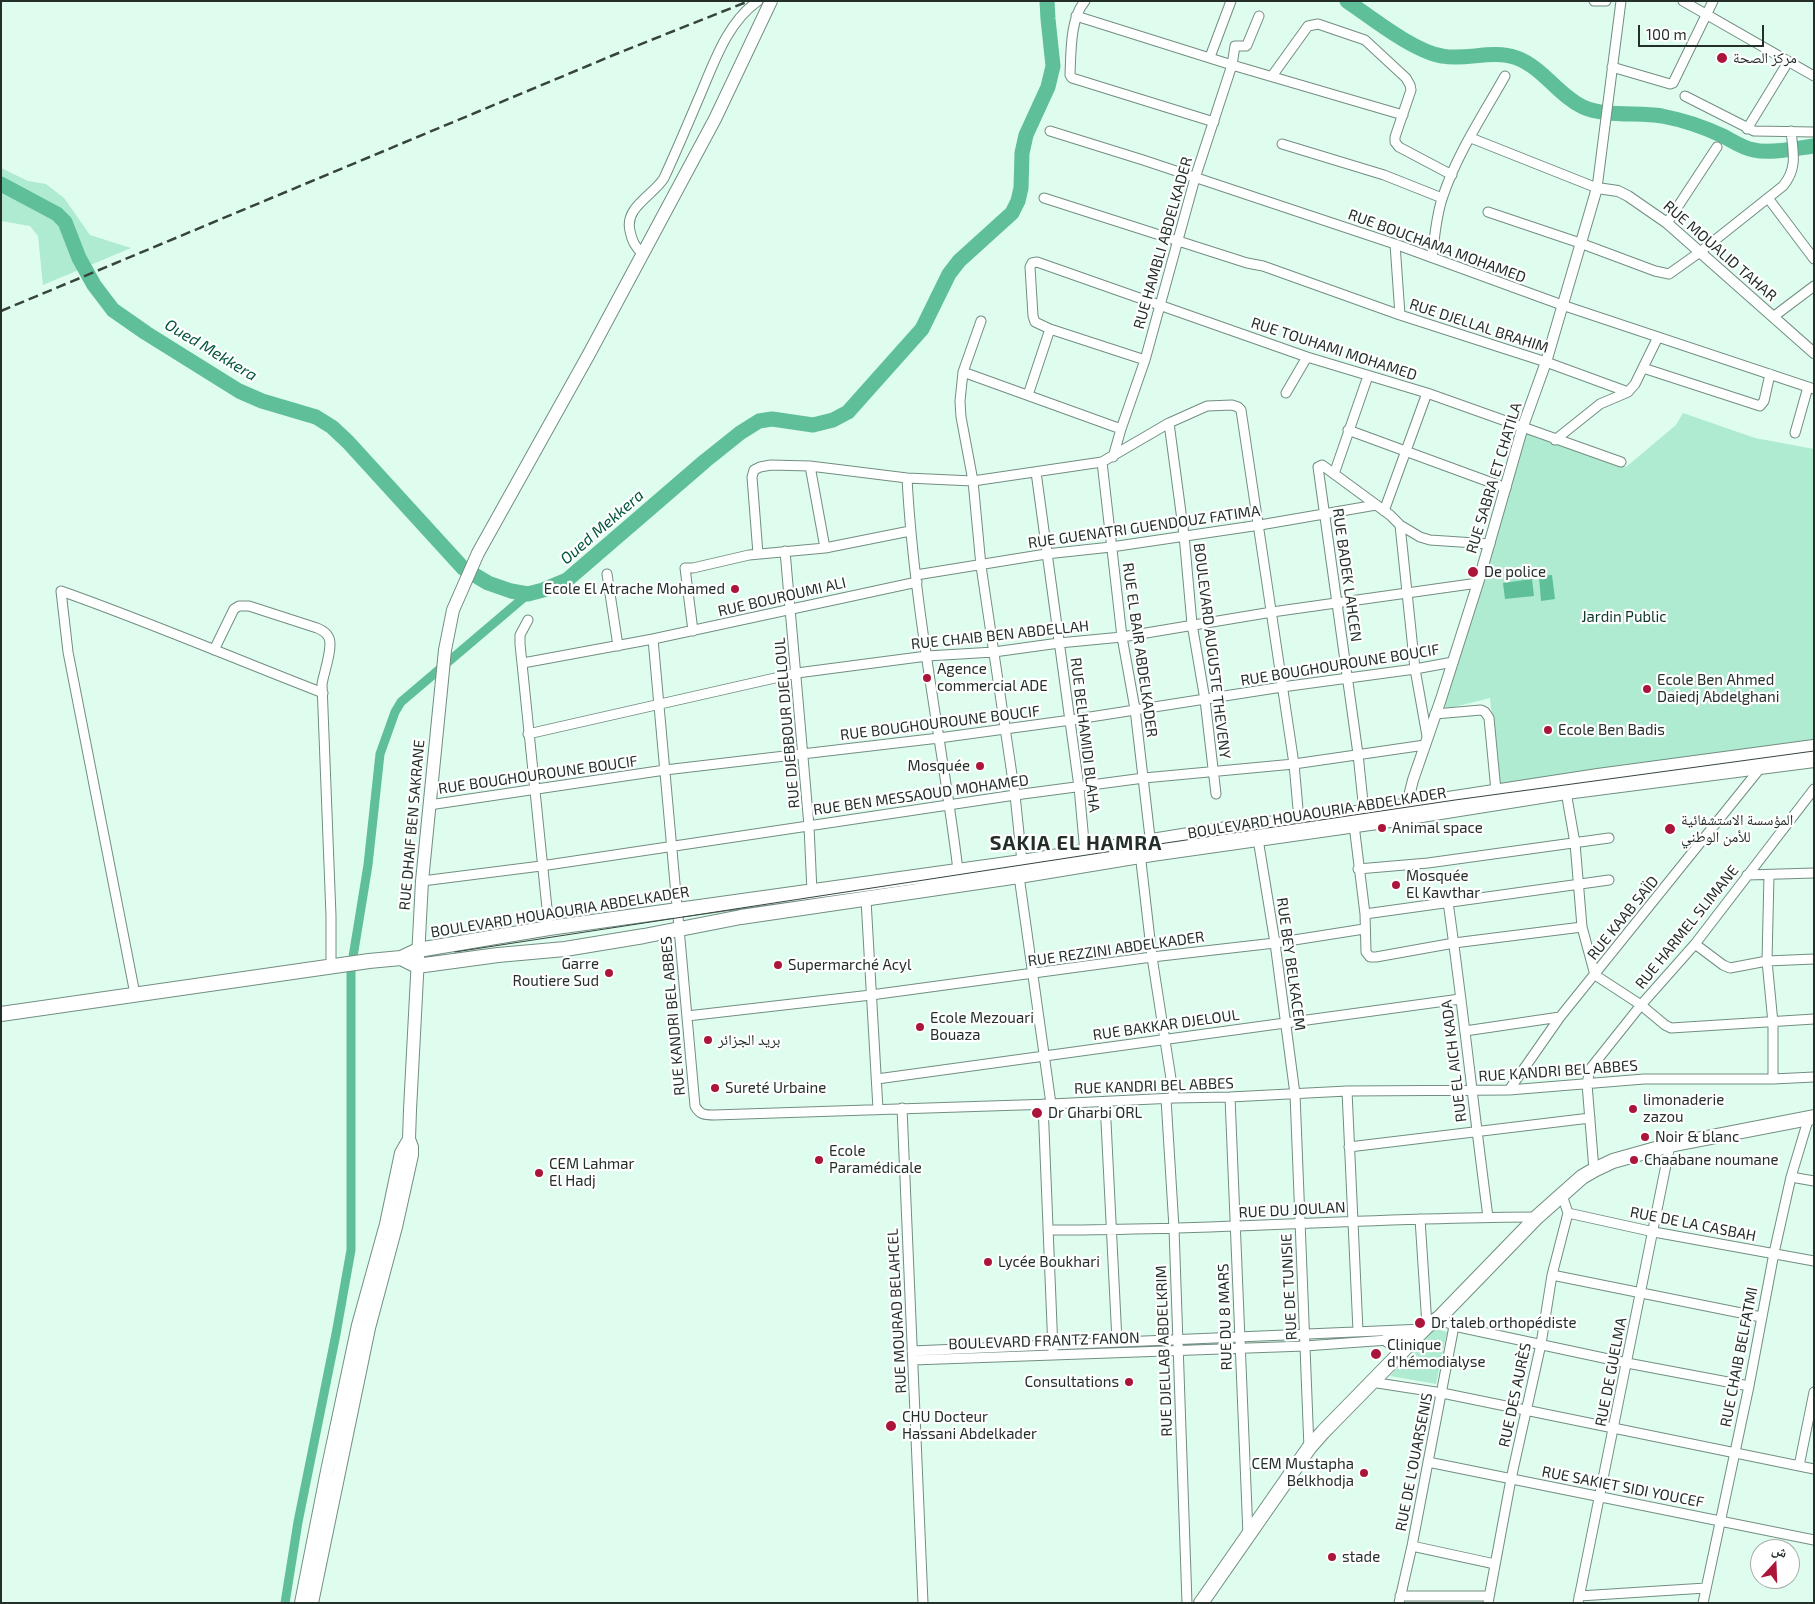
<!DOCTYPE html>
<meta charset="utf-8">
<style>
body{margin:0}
#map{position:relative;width:1815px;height:1604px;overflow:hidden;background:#defdee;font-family:"Exo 2","Noto Naskh Arabic",sans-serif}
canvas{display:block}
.frame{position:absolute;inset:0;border:2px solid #242f2a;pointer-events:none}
.north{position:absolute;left:1750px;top:1539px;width:50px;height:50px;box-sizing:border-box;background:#fff;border:1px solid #a7acaa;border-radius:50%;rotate:20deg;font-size:14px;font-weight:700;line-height:20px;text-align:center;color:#242f2a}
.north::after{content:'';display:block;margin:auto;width:18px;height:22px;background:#ab153a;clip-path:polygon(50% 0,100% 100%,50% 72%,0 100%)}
.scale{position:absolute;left:1638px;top:25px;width:126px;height:22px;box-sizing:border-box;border:2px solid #242f2a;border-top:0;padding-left:6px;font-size:15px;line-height:18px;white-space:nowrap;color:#242f2a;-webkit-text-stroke:4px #fff;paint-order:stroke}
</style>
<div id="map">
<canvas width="1815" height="1604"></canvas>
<div class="frame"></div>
<div class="north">ش</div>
<div class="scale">100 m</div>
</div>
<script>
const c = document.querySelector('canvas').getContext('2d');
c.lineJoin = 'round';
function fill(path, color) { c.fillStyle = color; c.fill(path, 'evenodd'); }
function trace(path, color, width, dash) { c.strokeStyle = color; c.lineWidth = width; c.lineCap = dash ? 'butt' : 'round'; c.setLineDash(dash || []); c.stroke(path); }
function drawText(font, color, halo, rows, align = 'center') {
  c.font = font + ' "Exo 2","Noto Naskh Arabic",sans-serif'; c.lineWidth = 4.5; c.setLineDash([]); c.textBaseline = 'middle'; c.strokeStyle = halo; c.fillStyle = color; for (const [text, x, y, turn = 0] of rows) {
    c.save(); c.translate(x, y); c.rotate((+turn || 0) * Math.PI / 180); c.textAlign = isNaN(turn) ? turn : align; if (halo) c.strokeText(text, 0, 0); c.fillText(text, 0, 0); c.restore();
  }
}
fill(new Path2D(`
 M1 168 28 181 46 184 64 198 90 235 131 248 43 285 38 236 30 226 1 221Z
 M1683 413 1755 438 1814 449V741L1499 787 1490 698 1446 709 1442 694 1523 434 1528 432 1626 467 1676 425Z
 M1433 1328 1447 1332 1436 1384 1390 1376Z`), '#aeebd0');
fill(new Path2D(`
 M1552 575 1555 599 1541 601 1539 576Z
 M1532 579 1534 596 1505 599 1503 583Z`), '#5fbf99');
trace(new Path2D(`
 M285 1603 298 1522 336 1334 351 1250V969L368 865 380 754 395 712 401 702 528 594`), '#5fbf99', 9);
trace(new Path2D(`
 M1347 1C1372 18 1413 51 1442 56 1467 61 1491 49 1517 58 1543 68 1558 95 1583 107 1605 117 1638 112 1662 116 1683 120 1704 127 1723 136 1733 141 1742 148 1754 150 1770 154 1797 148 1814 146
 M1 184 57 214 65 222 79 258 94 285 113 310 146 333 239 391 262 401 316 417 332 427 348 442 463 568 488 583 511 591 528 594 543 590 567 580 705 461 740 433 759 421 772 419 813 425 833 420 848 412 922 329 949 274 959 261 1012 213 1018 201 1021 188 1022 153 1026 135 1048 87 1053 66 1048 19 1047 1`), '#5fbf99', 15);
const minor = new Path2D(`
 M1085 1C1070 18 1071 53 1070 75L1072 78 1214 122
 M1594 1H1606
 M1683 1 1814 76
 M1076 16 1232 65 1403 115
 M1210 57 1231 1
 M1612 67 1670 84 1673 83 1713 1
 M1272 76 1308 26 1318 24 1365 40 1406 78 1410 85 1411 90 1395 137V142L1399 147 1452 175
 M1685 96 1754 131 1814 132
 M1747 129 1788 62
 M1050 131 1143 160 1395 244 1562 305 1814 389
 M1471 138 1597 188 1621 1
 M1282 144 1384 175 1442 198
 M1044 198 1247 263 1263 266 1400 315 1546 362 1628 392 1635 384 1658 337
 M1768 198 1814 259
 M1488 212 1580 243 1655 271 1669 274 1700 252 1783 186C1798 168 1793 152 1791 131
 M1667 223 1717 147
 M1395 244 1400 315
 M643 254C635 247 632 241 630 231 624 207 654 195 664 178 676 152 687 126 698 100 713 66 726 23 758 1
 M1432 256C1435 237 1436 215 1443 196 1457 154 1483 115 1505 76
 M1773 317 1814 286
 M981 321 963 372 960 401 961 417 973 481 981 566 1015 795 1022 862
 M1145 360 1050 329 1035 322 1033 316 1030 267 1032 263 1037 262 1307 357 1427 393 1621 462
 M1643 368 1760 406 1764 401 1770 374
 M963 372 1121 429
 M1286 393 1307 357
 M1028 395 1050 329
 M1169 423 1184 535 1192 624 1205 700 1216 794
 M1348 430 1506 488
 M1795 433 1808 387
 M1555 440 1600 404 1628 392
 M1113 457 1121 429 1145 360 1195 178 1232 65 1235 46H1246L1247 45 1259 16
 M1102 462 1122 637 1135 709 1151 846
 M810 466 825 548
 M1036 472 1079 787 1085 853
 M1334 474 1368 376
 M907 478C914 610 942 740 958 870
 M1384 511 1427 393
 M1400 525 1415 669 1427 736
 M785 551 809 826 812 892
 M758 554 752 477 754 470 760 467 771 465 810 466 907 478 973 481 1102 462 1169 423 1207 406 1232 405 1238 407 1241 410 1294 764 1299 820
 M607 574 618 646
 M916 575 1046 554 1111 547 1260 525 1376 505
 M528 620 520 635V644L549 928
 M693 631 685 568H693L749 555 825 548 910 531
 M653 639 695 1106C700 1115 705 1115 714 1115L1051 1104 1174 1098 1230 1097 1347 1091 1509 1090 1644 1079H1773L1814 1077
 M214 650 234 609 239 606H249L317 628C322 630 327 633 329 638 333 648 324 672 322 684L331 916V967
 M523 663 653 639 917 582
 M1435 714 1481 710 1485 712 1489 718 1496 791
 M528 734 797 673 927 656 994 652 1059 643 1122 637 1272 612 1478 583
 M1566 792 1575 843 1582 927 1595 975 1641 1005 1665 1025 1671 1028 1814 1019
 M429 805 665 770 939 738 1071 720 1282 687 1415 669 1453 662
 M1364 812 1358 754 1318 467 1322 465 1390 515 1400 525 1420 537 1430 540 1490 544
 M1354 825 1365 914 1366 952 1370 957H1376L1454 943 1582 927
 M1258 839 1275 943 1295 1094 1309 1448
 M1140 853 1152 957 1174 1098
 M1358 869 1428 863 1609 838
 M1747 875 1814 873
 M1769 875 1767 961 1773 1023V1079
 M1019 876 1051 1104
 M422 881 541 866 1015 795 1144 778 1294 764 1425 745
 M866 900 878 1109
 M1448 902C1463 1007 1474 1112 1488 1217
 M1365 914 1609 880
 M1695 944 1723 965 1730 968 1767 961 1814 959
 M135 994 68 652 61 591C149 622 235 659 323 693
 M687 1016 871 995 1152 957 1275 943 1364 929
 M1465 1031 1560 1017
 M877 1079C1071 1053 1265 1024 1460 999
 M1509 1090 1560 1017 1762 766
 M1347 1091 1358 1331
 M1230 1097 1248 1535
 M1166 1099 1174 1228 1187 1603
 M1105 1102 1117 1341
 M1043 1104 1053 1350
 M902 1108 923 1603
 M1349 1147 1590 1118
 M1594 1170 1587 1084 1590 1069 1641 1005 1695 944 1814 789
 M1791 1177 1814 1181
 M1568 1213 1654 1232 1814 1261
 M1420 1219 1427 1326
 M1048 1230C1211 1231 1374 1217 1537 1217
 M1552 1275 1761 1317
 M1439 1318 1454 1326 1627 1363 1749 1386
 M912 1351 1424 1329
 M913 1360 1305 1346 1388 1340 1416 1337
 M1371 1382 1442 1393 1814 1469
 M1428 1462 1814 1540
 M1799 1466 1814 1392
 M1412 1546 1495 1564
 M1400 1596H1489
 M1579 1596 1706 1588
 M1399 1603 1412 1546 1454 1326
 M1488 1603 1511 1479 1541 1344 1552 1275 1568 1213 1562 1195
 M1578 1603 1670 1145
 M1703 1603 1749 1386 1774 1253 1791 1177 1809 1117`);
const tertiary = new Path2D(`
 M1408 810 1407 804 1413 780 1441 699 1478 583 1523 426 1546 362 1597 188 1618 191 1628 196 1667 223 1814 353`);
const secondary = new Path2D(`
 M301 1603 327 1471 358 1325 386 1224 401 1153 409 1139
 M312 1603 369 1328 396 1227 412 1155V1147L409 1139 410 1110 422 881 445 650 453 610 478 553 589 354 715 119 771 1`);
const primary = new Path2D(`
 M401 958 417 966 498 955 565 949 644 936 741 917 1019 876 1152 854 1384 821 1566 792 1814 760
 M1 1014 369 961 401 958 418 950 549 928 1022 862 1220 830 1364 812 1598 776 1814 747
 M1388 1340 1398 1346V1354
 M1201 1603 1309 1448 1323 1432 1416 1337 1427 1326 1439 1318 1537 1217 1582 1177 1594 1170 1613 1161 1670 1145 1814 1117`);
trace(minor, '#728e81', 11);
trace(tertiary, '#728e81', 12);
trace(secondary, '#728e81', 14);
trace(primary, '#728e81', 16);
trace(minor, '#fff', 9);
trace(tertiary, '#fff', 10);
trace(secondary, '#fff', 12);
trace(primary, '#fff', 14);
trace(new Path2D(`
 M455 952 1139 847 1455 800 1814 751`), '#37443e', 1);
trace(new Path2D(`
 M1 311 616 54 749 1`), '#37443e', 2.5, [10, 5]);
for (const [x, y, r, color] of [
 [1722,58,6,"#ab153a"],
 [1473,572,6,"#ab153a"],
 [735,589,5,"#ab153a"],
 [927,678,5,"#ab153a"],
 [1647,689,5,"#ab153a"],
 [1548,730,5,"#ab153a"],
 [980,766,5,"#ab153a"],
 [1382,828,5,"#ab153a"],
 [1670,829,6,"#ab153a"],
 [1396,885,5,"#ab153a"],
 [778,965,5,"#ab153a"],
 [609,973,5,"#ab153a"],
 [920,1027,5,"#ab153a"],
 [708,1040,5,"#ab153a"],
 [715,1088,5,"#ab153a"],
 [1633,1109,5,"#ab153a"],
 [1037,1113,6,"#ab153a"],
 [1645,1137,5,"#ab153a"],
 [819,1160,5,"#ab153a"],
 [1634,1160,5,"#ab153a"],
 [539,1173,5,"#ab153a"],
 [988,1262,5,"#ab153a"],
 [1420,1323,6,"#ab153a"],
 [1376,1354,6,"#ab153a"],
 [1129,1382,5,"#ab153a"],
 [891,1426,6,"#ab153a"],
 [1364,1473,5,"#ab153a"],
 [1332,1557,5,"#ab153a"]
]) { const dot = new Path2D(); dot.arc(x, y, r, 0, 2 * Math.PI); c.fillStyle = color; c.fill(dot); trace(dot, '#fff', 2); }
drawText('15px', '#242f2a', '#fff', [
 ["مركز الصحة",1733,58],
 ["De police",1484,572],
 ["Ecole El Atrache Mohamed",725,589,"right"],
 ["Agence",937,669],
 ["commercial ADE",937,686],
 ["Ecole Ben Ahmed",1657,680],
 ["Daiedj Abdelghani",1657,697],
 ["Ecole Ben Badis",1558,730],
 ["Mosquée",970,766,"right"],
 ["المؤسسة الاستشفائية",1681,820],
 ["للأمن الوطني",1681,837],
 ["Animal space",1392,828],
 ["Mosquée",1406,876],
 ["El Kawthar",1406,893],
 ["Garre",599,964,"right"],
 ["Routiere Sud",599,981,"right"],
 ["Supermarché Acyl",788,965],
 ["Ecole Mezouari",930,1018],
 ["Bouaza",930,1035],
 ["بريد الجزائر",718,1040],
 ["Sureté Urbaine",725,1088],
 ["limonaderie",1643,1100],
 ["zazou",1643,1117],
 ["Dr Gharbi ORL",1048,1113],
 ["Noir & blanc",1655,1137],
 ["Ecole",829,1151],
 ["Paramédicale",829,1168],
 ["Chaabane noumane",1644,1160],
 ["CEM Lahmar",549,1164],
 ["El Hadj",549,1181],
 ["Lycée Boukhari",998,1262],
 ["Dr taleb orthopédiste",1431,1323],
 ["Clinique",1387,1345],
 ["d'hémodialyse",1387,1362],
 ["Consultations",1119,1382,"right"],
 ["CHU Docteur",902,1417],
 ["Hassani Abdelkader",902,1434],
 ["CEM Mustapha",1354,1464,"right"],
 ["Belkhodja",1354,1481,"right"],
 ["stade",1342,1557]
], 'left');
drawText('15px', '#242f2a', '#fff', [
 ["RUE HAMBLI ABDELKADER",1163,243,-74],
 ["RUE BOUCHAMA MOHAMED",1437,246,20],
 ["RUE MOUALID TAHAR",1720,251,41],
 ["RUE DJELLAL BRAHIM",1479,326,18],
 ["RUE TOUHAMI MOHAMED",1334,349,18],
 ["RUE SABRA ET CHATILA",1494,478,-73],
 ["RUE GUENATRI GUENDOUZ FATIMA",1144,527,-8],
 ["RUE BADEK LAHCEN",1347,575,82],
 ["RUE BOUROUMI ALI",782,597,-13],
 ["RUE CHAIB BEN ABDELLAH",1000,635,-6],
 ["RUE EL BAIR ABDELKADER",1140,650,82],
 ["BOULEVARD AUGUSTE THEVENY",1212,651,83],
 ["RUE BOUGHOUROUNE BOUCIF",1340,665,-9],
 ["RUE DJEBBOUR DJELLOUL",787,723,-95],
 ["RUE BOUGHOUROUNE BOUCIF",940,723,-7],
 ["RUE BELHAMIDI BLAHA",1085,735,83],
 ["RUE BOUGHOUROUNE BOUCIF",538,775,-8],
 ["RUE BEN MESSAOUD MOHAMED",921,795,-8],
 ["BOULEVARD HOUAOURIA ABDELKADER",1317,813,-9],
 ["RUE DHAIF BEN SAKRANE",412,825,-85],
 ["BOULEVARD HOUAOURIA ABDELKADER",560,912,-9],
 ["RUE KAAB SAÏD",1623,918,-51],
 ["RUE HARMEL SLIMANE",1687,927,-51],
 ["RUE REZZINI ABDELKADER",1116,949,-8],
 ["RUE BEY BELKACEM",1291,964,82],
 ["RUE KANDRI BEL ABBES",673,1016,-95],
 ["RUE BAKKAR DJELOUL",1166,1025,-8],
 ["RUE EL AICH KADA",1454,1061,-97],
 ["RUE KANDRI BEL ABBES",1558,1071,-4],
 ["RUE KANDRI BEL ABBES",1154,1086,-2],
 ["RUE DU JOULAN",1292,1210,-3],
 ["RUE DE LA CASBAH",1693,1224,11],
 ["RUE DE TUNISIE",1289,1287,-93],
 ["RUE MOURAD BELAHCEL",897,1311,-93],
 ["RUE DU 8 MARS",1225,1317,-92],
 ["BOULEVARD FRANTZ FANON",1044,1341,-2],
 ["RUE DJELLAB ABDELKRIM",1164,1351,-92],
 ["RUE CHAIB BELFATMI",1739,1357,-79],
 ["RUE DE GUELMA",1611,1372,-79],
 ["RUE DES AURÈS",1515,1395,-78],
 ["RUE DE L'OUARSENIS",1414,1462,-79],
 ["RUE SAKIET SIDI YOUCEF",1623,1487,11]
]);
drawText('15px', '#0a3627', '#fff', [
 ["Jardin Public",1624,617]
]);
drawText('italic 16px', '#03563d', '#fff', [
 ["Oued Mekkera",211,350,31],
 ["Oued Mekkera",602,527,-41]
]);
c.letterSpacing = '1px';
drawText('bold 20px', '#242f2a', '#fff', [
 ["SAKIA EL HAMRA",1076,843]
]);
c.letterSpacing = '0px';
</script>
